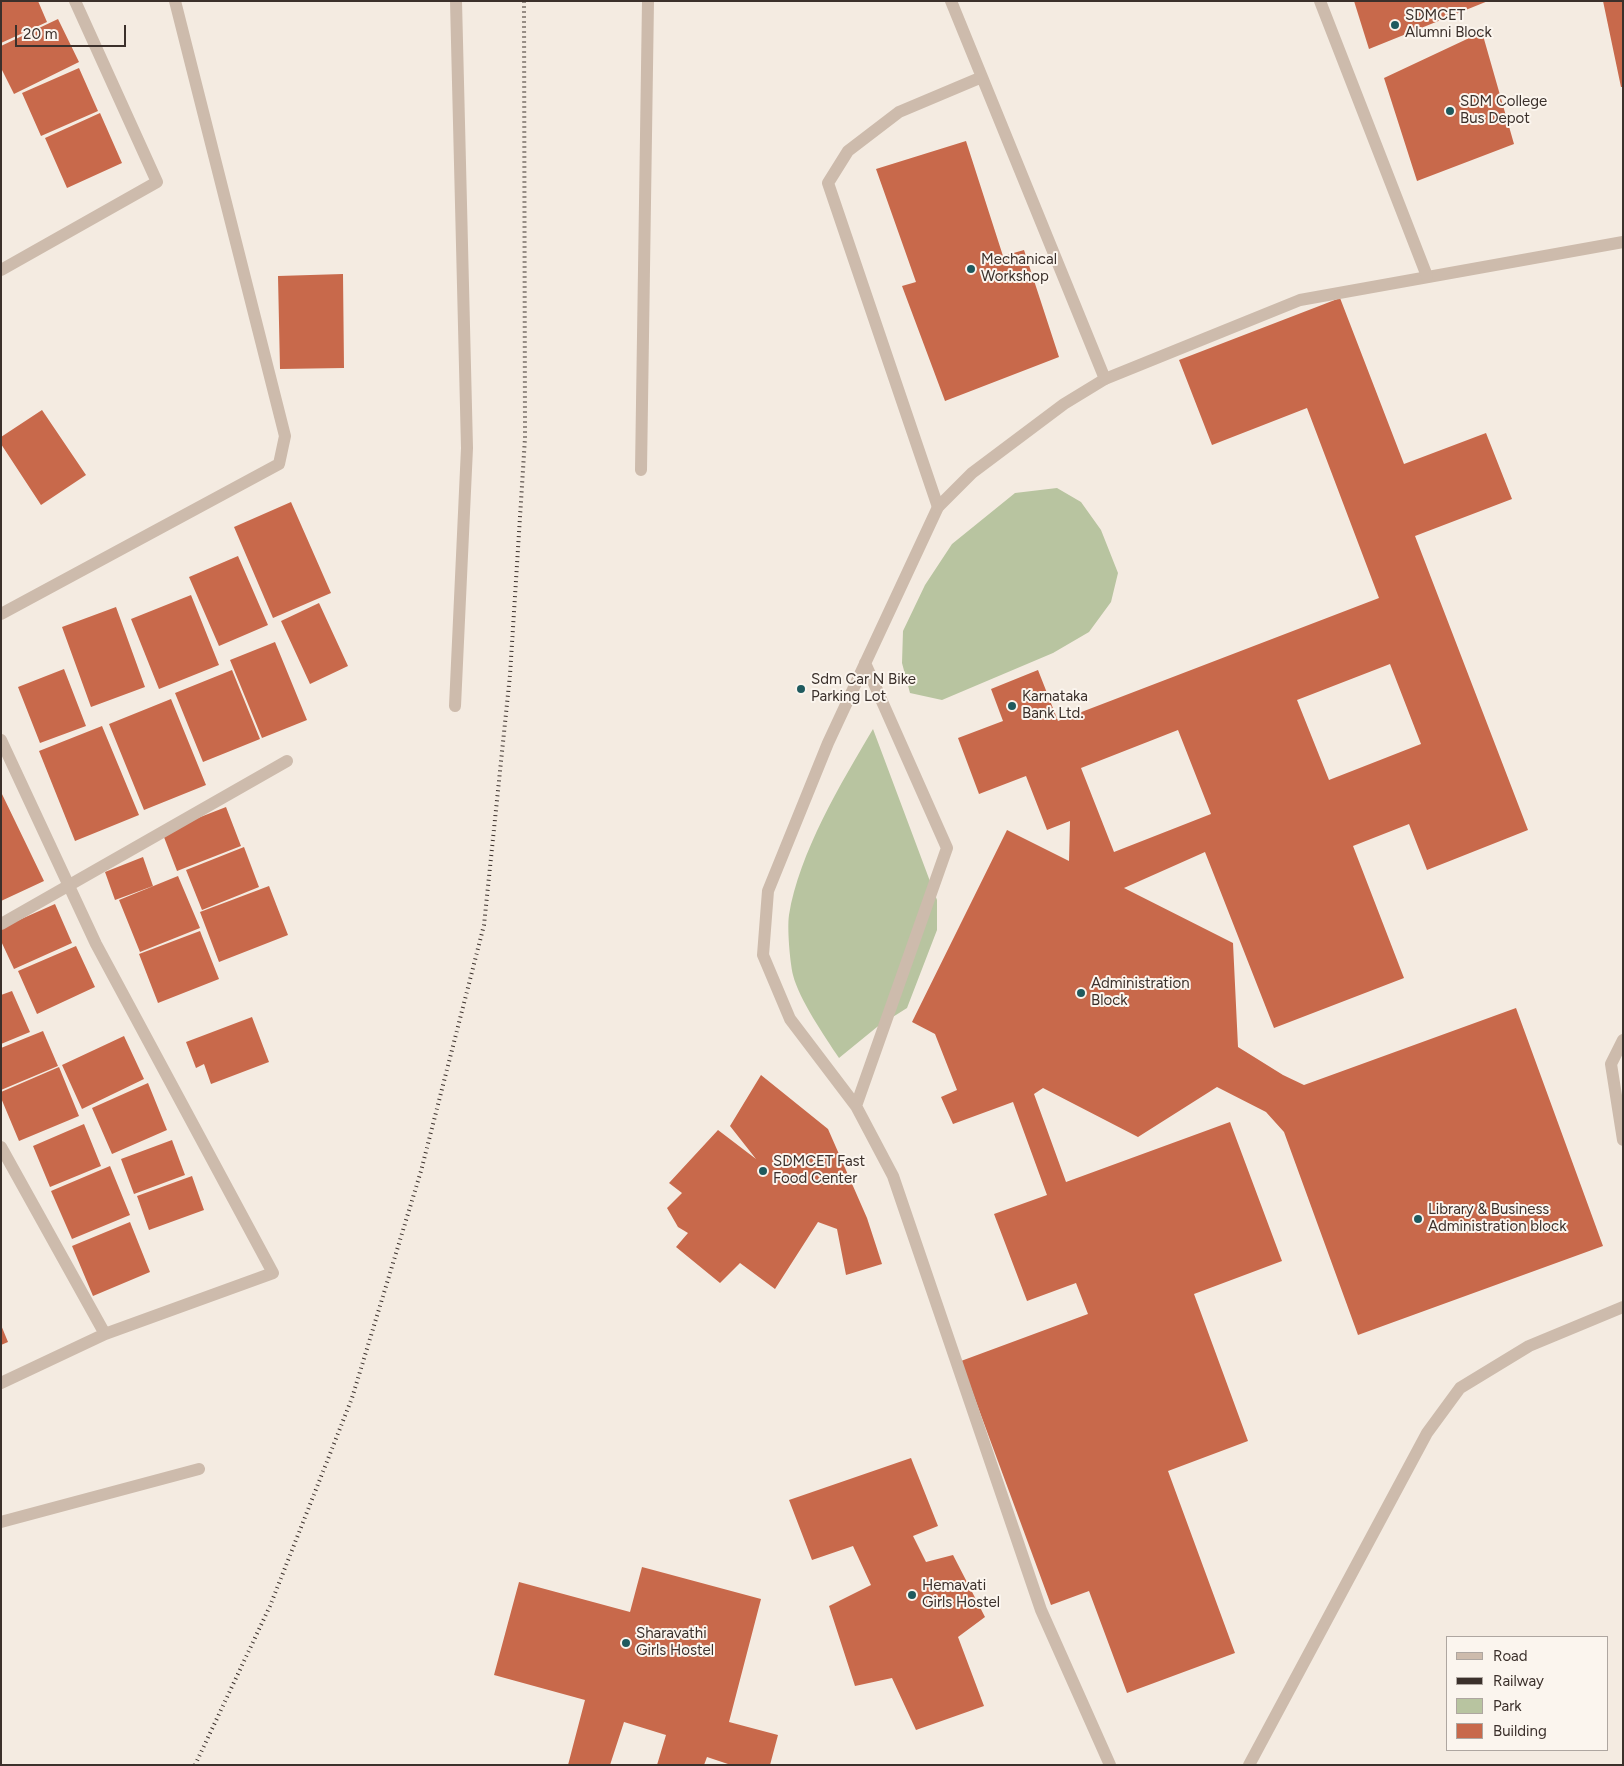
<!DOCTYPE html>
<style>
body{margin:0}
#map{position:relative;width:1624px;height:1766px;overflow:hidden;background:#f4ebe1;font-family:Figtree,sans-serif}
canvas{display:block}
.frame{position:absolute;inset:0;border:2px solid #3b302b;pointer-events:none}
.legend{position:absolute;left:1446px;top:1636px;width:162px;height:115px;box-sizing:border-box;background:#fbf5ee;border:1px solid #aea6a0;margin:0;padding:6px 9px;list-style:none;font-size:15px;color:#3b302b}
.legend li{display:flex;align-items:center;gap:10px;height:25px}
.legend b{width:25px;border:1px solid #aea6a0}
.scale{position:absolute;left:15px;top:25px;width:111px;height:22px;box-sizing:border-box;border:2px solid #3b302b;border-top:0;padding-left:6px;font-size:15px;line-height:18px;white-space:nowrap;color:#3b302b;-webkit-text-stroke:4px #fbf5ee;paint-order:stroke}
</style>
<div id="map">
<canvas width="1624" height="1766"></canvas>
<div class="frame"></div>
<ul class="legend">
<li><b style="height:6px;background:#cdbbac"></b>Road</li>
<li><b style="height:6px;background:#3b302b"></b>Railway</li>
<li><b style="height:14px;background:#b8c4a0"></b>Park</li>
<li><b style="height:14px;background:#c8694b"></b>Building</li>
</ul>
<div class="scale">20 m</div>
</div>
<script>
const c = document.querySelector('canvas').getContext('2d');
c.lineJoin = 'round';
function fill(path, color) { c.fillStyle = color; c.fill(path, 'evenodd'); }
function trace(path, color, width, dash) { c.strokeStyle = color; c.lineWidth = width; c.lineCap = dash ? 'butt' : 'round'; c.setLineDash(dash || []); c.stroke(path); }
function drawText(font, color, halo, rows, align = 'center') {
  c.font = font + ' Figtree,sans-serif'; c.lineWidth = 4; c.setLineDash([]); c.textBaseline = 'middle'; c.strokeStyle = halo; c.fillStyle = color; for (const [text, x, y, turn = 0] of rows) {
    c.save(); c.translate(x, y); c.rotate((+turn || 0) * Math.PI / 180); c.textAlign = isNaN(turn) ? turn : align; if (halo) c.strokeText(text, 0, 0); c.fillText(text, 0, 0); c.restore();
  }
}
fill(new Path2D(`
 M1057 488 1081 502 1101 530 1118 573 1111 602 1089 632 1053 653 942 700 910 693 902 663 903 631 925 585 952 544 1015 493Z
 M873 729 937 900V930L907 1008 877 1027 839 1058C825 1037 799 999 793 975 790 962 787 928 789 915 799 853 841 783 873 729Z`), '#b8c4a0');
fill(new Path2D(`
 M1 1H38L47 22 1 43Z
 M1354 1H1488L1369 49Z
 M1603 1H1623V87H1621Z
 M58 19 79 62 14 94 1 68V46Z
 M1482 32 1514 144 1417 181 1384 78Z
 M79 68 98 111 41 136 22 93Z
 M100 113 122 163 67 188 45 138Z
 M966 141 1003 256 1024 250 1059 357 945 401 902 286 916 282 876 169Z
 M343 274 344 368 280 369 278 276Z
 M1340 298 1404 464 1486 433 1512 499 1415 536 1528 830 1427 870 1409 824 1353 846 1404 978 1274 1028 1205 852 1124 888 1233 943 1238 1047 1283 1075 1304 1085 1516 1008 1603 1246 1358 1335 1284 1132 1266 1112 1217 1087 1138 1137 1043 1088 1034 1094 1066 1182 1230 1122 1282 1261 1194 1294 1248 1441 1168 1471 1235 1653 1127 1693 1089 1591 1051 1605 961 1361 1088 1314 1076 1283 1027 1301 994 1214 1047 1195 1013 1102 953 1124 941 1097 957 1090 935 1034 912 1022 1007 830 1069 861 1070 821 1047 830 1026 776 979 794 958 738 1003 721 991 689 1038 670 1058 721 1379 598 1307 408 1212 445 1179 360ZM1390 664 1421 744 1329 780 1297 700ZM1178 730 1211 814 1114 852 1081 768Z
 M42 410 86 475 41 505 1 444V437Z
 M291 502 331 593 273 618 234 527Z
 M238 556 268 625 219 646 189 577Z
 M191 595 219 665 159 689 131 619Z
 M319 603 348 666 310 684 281 621Z
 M116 607 145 687 91 707 62 627Z
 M275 642 307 720 262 738 230 660Z
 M64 669 86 726 40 743 18 687Z
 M232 670 260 739 203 762 175 693Z
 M171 699 206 785 144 810 109 724Z
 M102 726 139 815 75 841 39 751Z
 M1 792 44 881 1 901Z
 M226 807 241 846 177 871 162 832Z
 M244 847 259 887 202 910 186 870Z
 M143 857 153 886 115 900 105 872Z
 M178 876 200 928 140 952 119 900Z
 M269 886 288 935 219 962 200 912Z
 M55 904 72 943 14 969 1 941V928Z
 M200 931 219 979 158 1003 139 954Z
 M76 946 95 987 37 1014 18 971Z
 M12 991 30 1032 1 1044V995Z
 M252 1017 269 1062 211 1084 204 1064 196 1068 186 1042Z
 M43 1031 58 1066 1 1090V1048Z
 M124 1036 144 1079 82 1109 62 1065Z
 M59 1067 79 1116 19 1141 1 1098V1092Z
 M761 1075 828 1129 867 1218 882 1264 846 1275 837 1229 818 1222 775 1289 740 1263 720 1283 676 1247 688 1233 678 1227 667 1208 682 1193 669 1183 718 1130 756 1159 730 1126Z
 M148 1083 167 1130 112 1154 92 1108Z
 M84 1124 101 1166 50 1187 33 1146Z
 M172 1140 185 1175 134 1194 121 1159Z
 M110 1166 130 1215 72 1239 51 1191Z
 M192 1176 204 1210 149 1230 137 1196Z
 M130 1222 150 1272 93 1296 72 1246Z
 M1 1325 8 1342 1 1345Z
 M911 1458 938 1526 913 1536 926 1562 953 1555 985 1617 958 1637 984 1706 916 1730 892 1678 855 1686 829 1606 871 1585 853 1546 812 1560 789 1500Z
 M642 1567 761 1599 729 1722 778 1735 770 1765H731L707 1757 704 1765H657L666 1735 624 1722 610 1765H568L585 1700 494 1675 519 1582 630 1612Z`), '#c8694b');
trace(new Path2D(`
 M1623 1040 1611 1064 1623 1140
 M856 1106 947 848 865 663
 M1110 1765 1041 1610 893 1176 856 1106 790 1019 763 955 768 891 828 743 938 507 972 473 1064 404 1105 379 1300 300 1623 242
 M1249 1765 1427 1433 1460 1388 1529 1346 1623 1307`), '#cdbbac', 12);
trace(new Path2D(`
 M951 1 1105 379
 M1320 1 1427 276
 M1 270 157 182 75 1
 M641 470 648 1
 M938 507 828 183 848 151 899 112 982 77
 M1 614 279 464 285 436 175 1
 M455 706 467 448 456 1
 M1 740 96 944 273 1273 105 1334 1 1383
 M1 924 287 761
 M1 1147 105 1334
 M1 1522 199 1469`), '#cdbbac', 12);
trace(new Path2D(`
 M195 1765 270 1606 352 1398 421 1171 484 925 510 675 525 438 524 1`), '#3b302b', 4, [1, 4]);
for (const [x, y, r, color] of [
 [1395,25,5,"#1f5a5e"],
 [1450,111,5,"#1f5a5e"],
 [971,269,5,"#1f5a5e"],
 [801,689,5,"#1f5a5e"],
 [1012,706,5,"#1f5a5e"],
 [1081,993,5,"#1f5a5e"],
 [763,1171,5,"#1f5a5e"],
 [1418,1219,5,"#1f5a5e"],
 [912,1595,5,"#1f5a5e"],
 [626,1643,5,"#1f5a5e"]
]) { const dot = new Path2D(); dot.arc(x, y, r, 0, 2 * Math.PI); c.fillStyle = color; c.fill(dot); trace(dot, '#fbf5ee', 2); }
drawText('15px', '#3b302b', '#fbf5ee', [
 ["SDMCET",1405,16],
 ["Alumni Block",1405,33],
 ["SDM College",1460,102],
 ["Bus Depot",1460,119],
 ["Mechanical",981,260],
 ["Workshop",981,277],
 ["Sdm Car N Bike",811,680],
 ["Parking Lot",811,697],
 ["Karnataka",1022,697],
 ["Bank Ltd.",1022,714],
 ["Administration",1091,984],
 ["Block",1091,1001],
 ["SDMCET Fast",773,1162],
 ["Food Center",773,1179],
 ["Library & Business",1428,1210],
 ["Administration block",1428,1227],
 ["Hemavati",922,1586],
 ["Girls Hostel",922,1603],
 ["Sharavathi",636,1634],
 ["Girls Hostel",636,1651]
], 'left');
</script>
